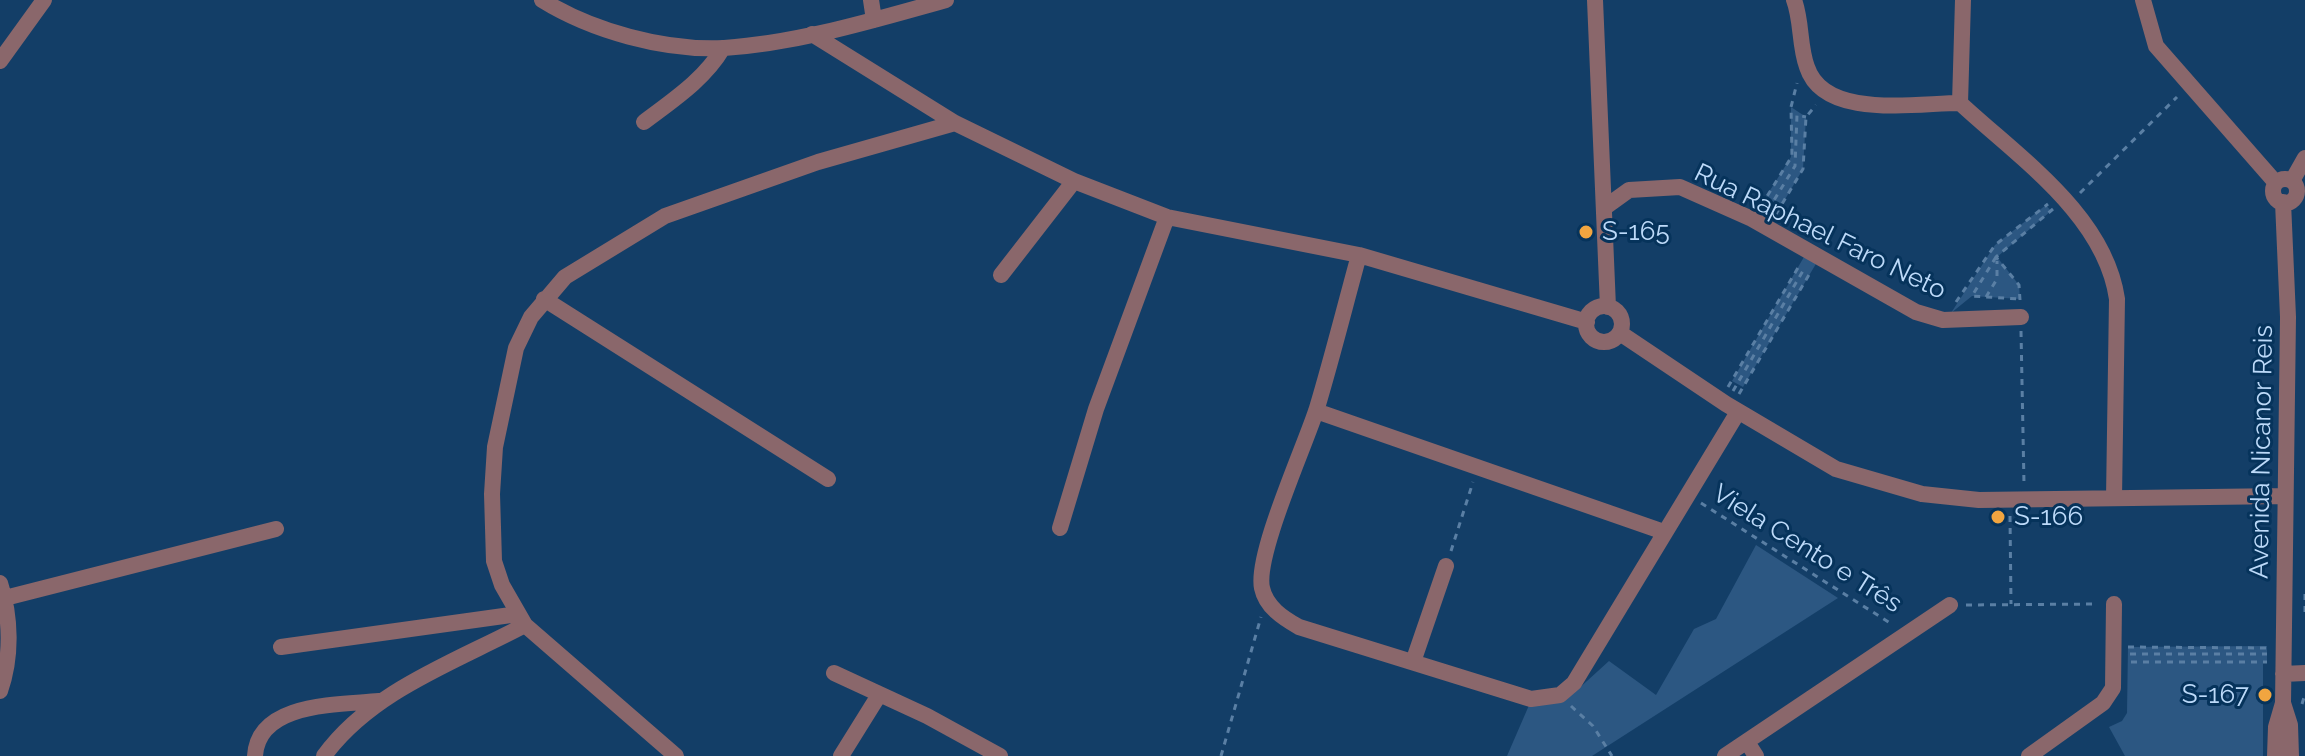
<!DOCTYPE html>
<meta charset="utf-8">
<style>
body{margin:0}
canvas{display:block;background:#133e67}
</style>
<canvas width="2305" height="756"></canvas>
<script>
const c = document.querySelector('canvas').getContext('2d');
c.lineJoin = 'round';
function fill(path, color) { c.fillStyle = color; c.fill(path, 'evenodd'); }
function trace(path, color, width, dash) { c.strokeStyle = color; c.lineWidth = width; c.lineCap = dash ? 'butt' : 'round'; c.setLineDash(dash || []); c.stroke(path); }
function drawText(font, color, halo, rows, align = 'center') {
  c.font = font + ' Raleway,sans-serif'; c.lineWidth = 6; c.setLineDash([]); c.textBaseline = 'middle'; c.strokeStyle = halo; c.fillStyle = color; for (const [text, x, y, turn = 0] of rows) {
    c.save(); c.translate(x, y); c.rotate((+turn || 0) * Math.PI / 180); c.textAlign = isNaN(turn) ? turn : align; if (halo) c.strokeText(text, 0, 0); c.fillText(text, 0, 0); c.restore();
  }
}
fill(new Path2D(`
 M1791 107 1806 117 1803 169 1768 228 1752 219 1791 157Z
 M2046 205 2051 211 1997 257 2019 285 2020 299 1972 296 1951 313 1995 245Z
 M1808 250 1820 257 1743 387 1732 381Z
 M1756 545 1838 598 1592 756H1507L1530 703 1576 691 1609 661 1656 695 1694 629 1716 619Z
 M2267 646V662L2263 663V756H2125L2109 727 2122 721 2127 713 2128 647Z`), '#2c5782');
trace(new Path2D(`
 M2080 193 2177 97
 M1761 206 1792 156 1791 107 1797 83
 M1768 210 1795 166 1797 115 1806 117
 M1776 214 1803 169 1806 117 1816 105
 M1996 257 1972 296 2019 299
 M1986 297 1997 279V261
 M2020 300 2019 285 1996 257 2053 209
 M1956 302 1995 245 2048 204
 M2021 331 2024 484
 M1728 387 1799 266
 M1733 391 1804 269
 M1739 394 1810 273
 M1701 503 1890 623
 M2010 516 2011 604
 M1451 551 1473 482
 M2305 594V618
 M1966 605 2098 604
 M2128 647 2267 648
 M2130 654H2267
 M2131 662H2267
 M2302 704 2305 694
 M1571 706 1593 726 1612 756
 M1221 756 1261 617`), '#5a7fa4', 3, [6, 6]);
trace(new Path2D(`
 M542 0C592 31 664 51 724 48 799 43 874 20 946 0
 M871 0 874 20
 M1595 0 1608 307
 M1794 0C1802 21 1799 46 1807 67 1824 120 1916 103 1960 103
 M1963 0 1960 103C2018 157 2105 215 2117 299L2114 498
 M2143 0 2156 46 2276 183
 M812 34 955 123 1074 181 1167 217 1359 255 1587 322
 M0 61 44 0
 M644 122C673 100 704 80 723 48
 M2273 191a12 12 0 1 1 24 0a12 12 0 1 1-24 0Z
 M2292 181 2305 158
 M1604 208 1629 190 1680 187 1752 219 1916 312 1943 320 2021 317
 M1359 255C1345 306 1332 358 1317 408 1305 446 1255 555 1262 588 1266 607 1283 618 1299 627L1531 699 1560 695 1574 683 1738 412
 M1001 275 1074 181
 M544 299 828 479
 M1586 324a18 18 0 1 1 36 0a18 18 0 1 1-36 0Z
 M1620 333 1726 404 1836 469 1922 494 1979 500 2285 496
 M1316 411 1664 532
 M1060 528 1096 409 1167 217
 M0 583C11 617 12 657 0 691
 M5 598 276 529
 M281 647 518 614
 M1413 662 1446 566
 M834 673 927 716 1000 756
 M2283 674 2305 673
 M2283 703 2290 725 2291 756
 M1747 742 1756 756
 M255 756C258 702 338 705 379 701
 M324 756C371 691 455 662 525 625
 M676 756 525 625 502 585 494 561 492 494 495 447 516 348 531 317 565 277 665 216 818 162 955 123
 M841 756 879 695
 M1725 756 1950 605
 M2029 756 2103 703 2113 688 2114 604
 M2275 756 2276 727 2283 703 2288 317 2283 202`), '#8a676b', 16);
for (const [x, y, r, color] of [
 [1586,232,8,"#f1a540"],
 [1998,517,8,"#f1a540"],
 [2265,695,8,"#f1a540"]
]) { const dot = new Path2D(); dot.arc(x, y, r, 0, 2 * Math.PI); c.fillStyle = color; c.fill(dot); trace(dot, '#06335b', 3); }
drawText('26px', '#bddaf9', '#06335b', [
 ["S-165",1602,232],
 ["S-166",2014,517],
 ["S-167",2249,695,"right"]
], 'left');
drawText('26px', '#bddaf9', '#06335b', [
 ["Rua Raphael Faro Neto",1820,232,26],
 ["Avenida Nicanor Reis",2262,452,-89],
 ["Viela Cento e Três",1807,549,32]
]);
</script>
